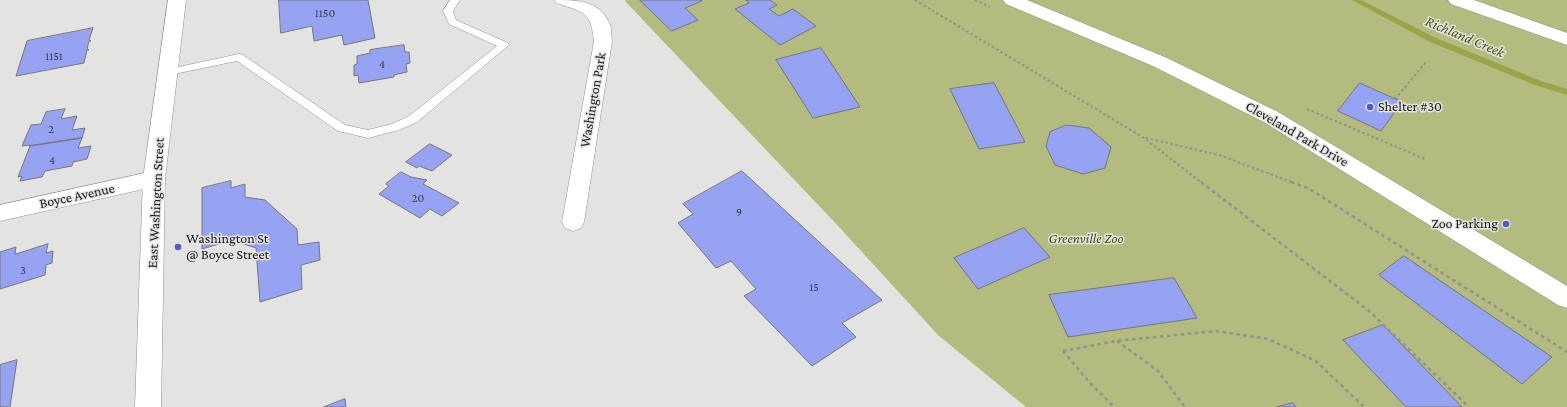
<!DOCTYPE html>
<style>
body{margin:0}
canvas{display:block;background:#e3e4e1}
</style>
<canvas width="1567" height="407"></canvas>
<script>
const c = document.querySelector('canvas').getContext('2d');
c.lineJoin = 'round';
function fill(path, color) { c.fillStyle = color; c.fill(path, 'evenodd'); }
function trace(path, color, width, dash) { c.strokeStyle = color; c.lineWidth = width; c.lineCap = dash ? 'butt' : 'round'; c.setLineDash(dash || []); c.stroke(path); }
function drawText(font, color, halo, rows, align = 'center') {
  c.font = font + ' "Crimson Pro",serif'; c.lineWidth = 3; c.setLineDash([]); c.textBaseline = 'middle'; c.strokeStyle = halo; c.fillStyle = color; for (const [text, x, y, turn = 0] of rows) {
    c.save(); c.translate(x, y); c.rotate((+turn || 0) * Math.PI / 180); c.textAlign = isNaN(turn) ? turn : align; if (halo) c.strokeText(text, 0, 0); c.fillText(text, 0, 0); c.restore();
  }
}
fill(new Path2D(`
 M626 0H1567V407H1026L938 335 840 228 625 1Z`), '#b3bb7f');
fill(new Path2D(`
 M1352 0H1361L1436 38 1541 81 1567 89V95L1535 85 1430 42Z`), '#9ba448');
const building = new Path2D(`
 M279 0H368L375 38 344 45 342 35 314 41 312 26 281 33Z
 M640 0H701L702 1 685 8 698 20 672 31Z
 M746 0H770L777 5 769 9 779 16 793 9 816 26 780 45 735 9 749 3Z
 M93 28 89 40 91 41H89L87 49 89 50H87L84 63 16 76 27 41Z
 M404 45 405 52H409L410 63 406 64 407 72 394 75V77L359 83 358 75 354 76V65L357 64V56L370 53V50Z
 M821 48 860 107 813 118 776 60Z
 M994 83 1025 142 979 149 950 89Z
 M1360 83 1402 102 1381 131 1338 111Z
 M65 109 61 119 77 116 72 130 85 128 82 138 30 146V145L22 146 31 125 41 124 46 112Z
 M1067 125 1089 128 1111 147 1105 168 1083 174 1055 165 1046 146 1050 132Z
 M82 138 78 148 91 146 87 159 73 162 72 166 45 171 42 177 20 181 22 176 18 177 30 146Z
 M430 144 452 155 432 171 419 166 417 168 406 162Z
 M742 171 882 300 842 323 856 337 812 366 744 296 756 289 731 261 716 268 678 223 693 214 683 204Z
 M401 172 411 177 427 180 423 184 459 203 442 216 430 209 420 218 379 194 389 186 386 184Z
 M231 181V188L245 184V197L265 200 297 229 298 245 319 242 320 260 301 265 302 289 260 302 256 248 232 240 202 249V188Z
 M1024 228 1050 257 978 289 954 258Z
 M48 244 46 253 53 251 52 263 46 265 45 275 0 289V252L16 247 15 254Z
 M1404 256 1552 357 1522 384 1379 275Z
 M1174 278 1197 318 1068 337 1049 295Z
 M1383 325 1462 407H1406L1343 340Z
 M17 360 10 407H0V365Z
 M345 399 346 407H324Z
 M1293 403 1296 407H1277Z`);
fill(building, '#96a3f3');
trace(building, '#767679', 1);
const lane = new Path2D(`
 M450 0H460L453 11 456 20 508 43 509 45 417 122 399 130 368 138 338 131 237 61 169 75 164 72 169 69 239 54 243 55 345 125 368 130 392 124 409 116 497 46 449 24 443 11Z`);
const street = new Path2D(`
 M554 0C576 0 598 0 609 22 612 28 611 35 612 41L584 222 581 228 573 231 565 228 562 222 594 41C591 18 589 13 565 6 560 4 557 4 554 0Z
 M1003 0H1027L1167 58 1278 112 1567 286V308L1558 305 1264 122 1153 66 1006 4Z
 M1448 0H1474L1567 33V45L1451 4Z
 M154 171 162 173 165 179 162 185 0 221V205Z`);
const secondary = new Path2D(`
 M168 0H186L165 179 161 407H135L143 179Z`);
trace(lane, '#90918e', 1);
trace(street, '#90918e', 1);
trace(secondary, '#90918e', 1);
trace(new Path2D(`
 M915 0 1144 138 1202 183
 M975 0 990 7
 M1395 99 1427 61
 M1307 109 1425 159
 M1146 138 1219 155 1294 183`), '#91918f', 2, [2.5, 2.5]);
trace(new Path2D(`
 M1201 182 1369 311 1469 407
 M1291 182 1308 188 1567 352
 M1117 341 1158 371 1185 407
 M1063 351 1116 341 1216 331 1268 339 1316 361 1364 407
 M1063 351 1091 384 1114 407`), '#91918f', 2.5, [3.5, 3.5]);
fill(lane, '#fff');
fill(street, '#fff');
fill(secondary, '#fff');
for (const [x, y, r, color] of [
 [1370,107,4,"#5258ce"],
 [1506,224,4,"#5258ce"],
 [178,247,4,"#5258ce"]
]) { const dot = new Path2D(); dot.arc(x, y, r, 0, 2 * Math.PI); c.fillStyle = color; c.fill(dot); trace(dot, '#e3e4e1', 1.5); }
drawText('12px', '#36394c', null, [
 ["1150",325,13],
 ["1151",54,56],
 ["4",382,64],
 ["2",51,129],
 ["4",52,160],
 ["20",418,198],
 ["9",739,212],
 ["3",23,270],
 ["15",814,287]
]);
drawText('14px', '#161615', '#e3e4e1', [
 ["Washington Park",593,100,-80],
 ["Cleveland Park Drive",1297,134,30],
 ["Boyce Avenue",77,196,-12],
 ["East Washington Street",156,203,-87]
]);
drawText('14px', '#161615', '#e3e4e1', [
 ["Shelter #30",1378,107],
 ["Zoo Parking",1498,224,"right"],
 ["Washington St",186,239],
 ["@ Boyce Street",186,255]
], 'left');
drawText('italic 14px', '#4a5008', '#e3e4e1', [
 ["Greenville Zoo",1086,239]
]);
drawText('italic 15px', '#535916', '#e3e4e1', [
 ["Richland Creek",1465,37,23]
]);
</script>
